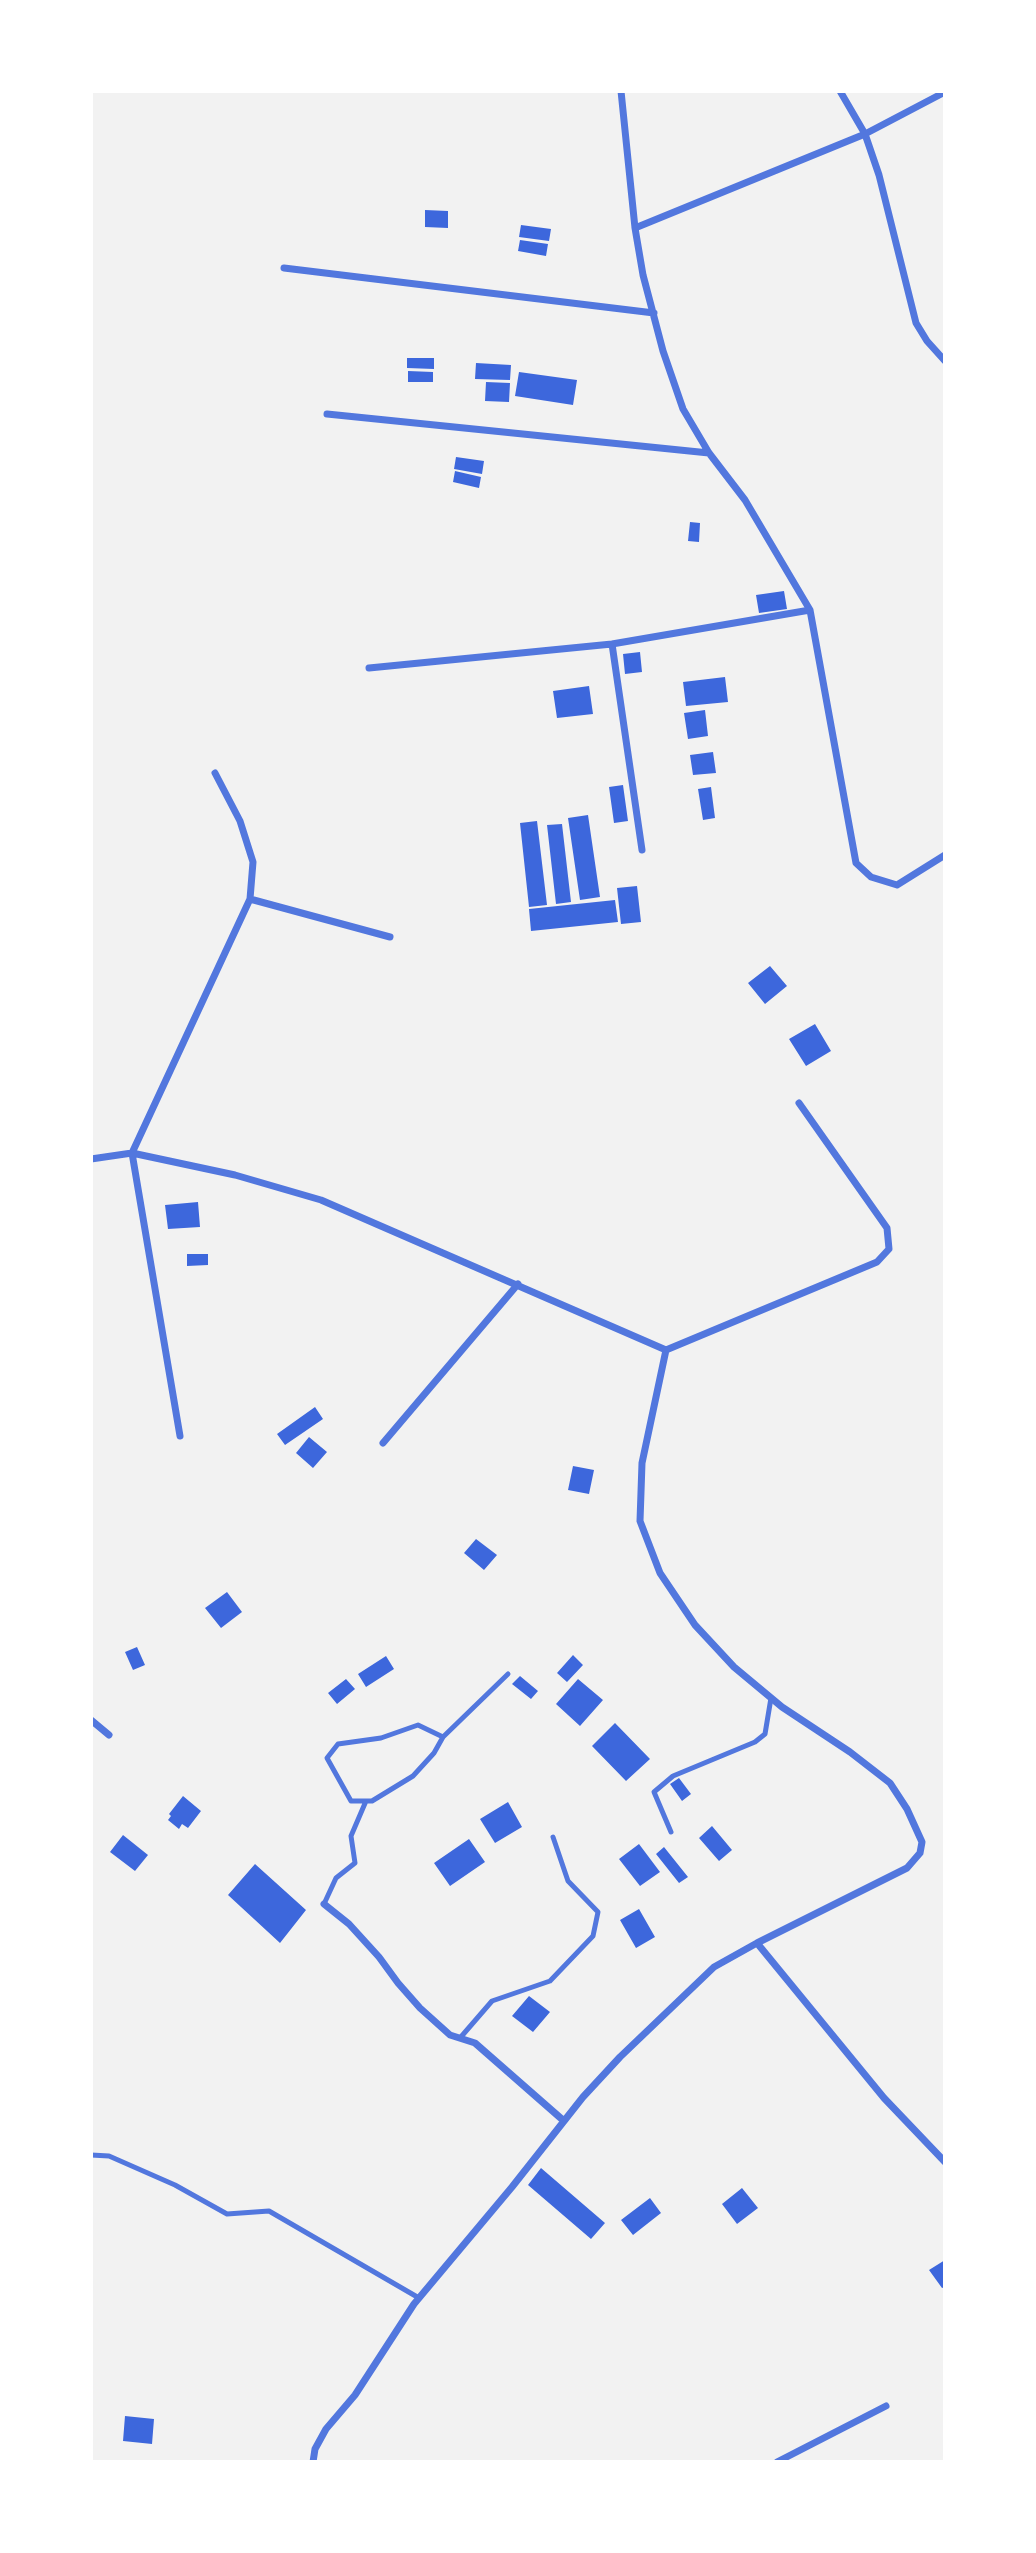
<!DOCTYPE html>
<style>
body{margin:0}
#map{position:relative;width:1036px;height:2553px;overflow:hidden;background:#f2f2f2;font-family:"Nunito Sans",sans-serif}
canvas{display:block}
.frame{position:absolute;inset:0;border:93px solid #fff;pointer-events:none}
</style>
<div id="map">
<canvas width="1036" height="2553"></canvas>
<div class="frame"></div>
</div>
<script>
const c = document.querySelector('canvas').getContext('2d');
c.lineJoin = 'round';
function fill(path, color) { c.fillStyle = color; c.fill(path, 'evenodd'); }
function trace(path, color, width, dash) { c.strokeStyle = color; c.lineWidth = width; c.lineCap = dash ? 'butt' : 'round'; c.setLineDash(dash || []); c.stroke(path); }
fill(new Path2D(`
 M425 210 448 211V228L425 227Z
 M521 225 551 229 549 241 519 237Z
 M520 240 548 244 546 256 518 251Z
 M407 358H434V369L407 368Z
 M476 363 511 365 510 380 475 379Z
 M408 371 433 372V382H408Z
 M519 372 577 380 573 405 515 396Z
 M486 382 510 383 509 402 485 401Z
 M456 457 484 461 482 474 454 469Z
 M455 471 481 477 479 488 453 482Z
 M690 522 700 523 699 542 688 541Z
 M784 591 787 609 759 613 756 595Z
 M640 652 642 672 625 674 623 654Z
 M725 677 728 702 686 706 683 682Z
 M589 686 593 714 557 718 553 691Z
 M705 710 708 736 688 739 684 713Z
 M713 752 716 773 693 775 690 755Z
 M623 785 628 821 614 823 609 787Z
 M711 787 715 818 703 820 698 789Z
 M588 815 600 897 580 900 568 818Z
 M537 821 547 905 529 907 520 823Z
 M562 824 571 902 556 904 547 825Z
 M637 886 641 922 621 924 617 888Z
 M615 900 618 922 531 931 529 909Z
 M770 966 787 986 765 1004 748 983Z
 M815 1024 831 1051 806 1066 789 1039Z
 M198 1202 200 1227 168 1229 165 1205Z
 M187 1254H208V1265L187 1266Z
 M315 1407 323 1419 285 1445 277 1434Z
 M309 1437 327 1452 313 1468 296 1453Z
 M573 1466 594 1470 589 1494 568 1490Z
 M476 1539 497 1555 484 1570 464 1553Z
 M227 1592 242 1612 221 1628 205 1608Z
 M137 1647 145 1665 133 1670 125 1652Z
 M573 1655 583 1665 567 1682 557 1673Z
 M386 1656 394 1669 366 1687 358 1674Z
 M520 1676 538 1691 531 1699 512 1684Z
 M346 1679 355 1689 337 1704 328 1693Z
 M578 1679 603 1700 580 1726 556 1704Z
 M615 1723 650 1759 626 1781 592 1746Z
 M679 1778 691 1794 682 1801 670 1784Z
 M183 1796 201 1811 188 1828 182 1824 179 1829 168 1820 171 1816 169 1814Z
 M508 1802 522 1827 495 1843 480 1819Z
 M712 1826 732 1850 719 1861 699 1838Z
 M123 1835 148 1855 135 1871 110 1852Z
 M469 1839 485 1862 450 1886 434 1863Z
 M639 1844 660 1872 640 1886 619 1859Z
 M664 1847 688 1877 679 1883 656 1854Z
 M255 1864 306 1910 280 1943 228 1895Z
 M639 1909 655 1937 636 1948 620 1920Z
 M529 1996 550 2012 533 2032 512 2016Z
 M541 2168 605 2223 591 2239 528 2185Z
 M742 2188 758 2208 737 2224 722 2204Z
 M650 2198 661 2213 633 2235 621 2220Z
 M945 2260V2287L942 2288 929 2270Z
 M125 2416 154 2419 152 2444 123 2441Z`), '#3d67dc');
trace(new Path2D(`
 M418 1725 443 1737 434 1753 413 1776 372 1801H351L327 1758 338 1744 381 1738Z
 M443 1737 508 1674
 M671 1832 654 1792 673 1776 755 1742 765 1734 771 1698
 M324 1904 336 1878 355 1863 351 1836 366 1801
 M460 2038 492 2001 550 1981 593 1936 598 1912 568 1881 553 1837
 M91 2155 109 2156 175 2185 227 2214 269 2211 419 2298`), '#5277de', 5);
trace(new Path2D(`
 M621 91 635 228 643 275 663 351 683 409 709 453 745 500 810 610 856 863 871 877 897 885 945 855
 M840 91 865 134 879 175 916 323 927 341 945 361
 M635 228 865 134 945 92
 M284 268 654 313
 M327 414 709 453
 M612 644 642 850
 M369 668 612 644 810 610
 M250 899 390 937
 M91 1159 132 1153 235 1175 321 1200 666 1350 877 1262 889 1249 887 1228 799 1103
 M180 1436 132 1153 250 899 253 862 240 821 215 773
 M383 1443 518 1284
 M91 1720 109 1735
 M324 1904 349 1924 379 1957 398 1983 420 2008 450 2035 475 2043 564 2121
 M757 1943 884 2098 945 2162
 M313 2462 315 2449 326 2429 355 2395 414 2304 512 2187 583 2097 620 2057 714 1967 757 1943 907 1868 920 1853 922 1842 907 1809 890 1783 850 1752 782 1707 734 1667 695 1625 660 1573 640 1521 642 1463 666 1350
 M777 2462 886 2406`), '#5277de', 7);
</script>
